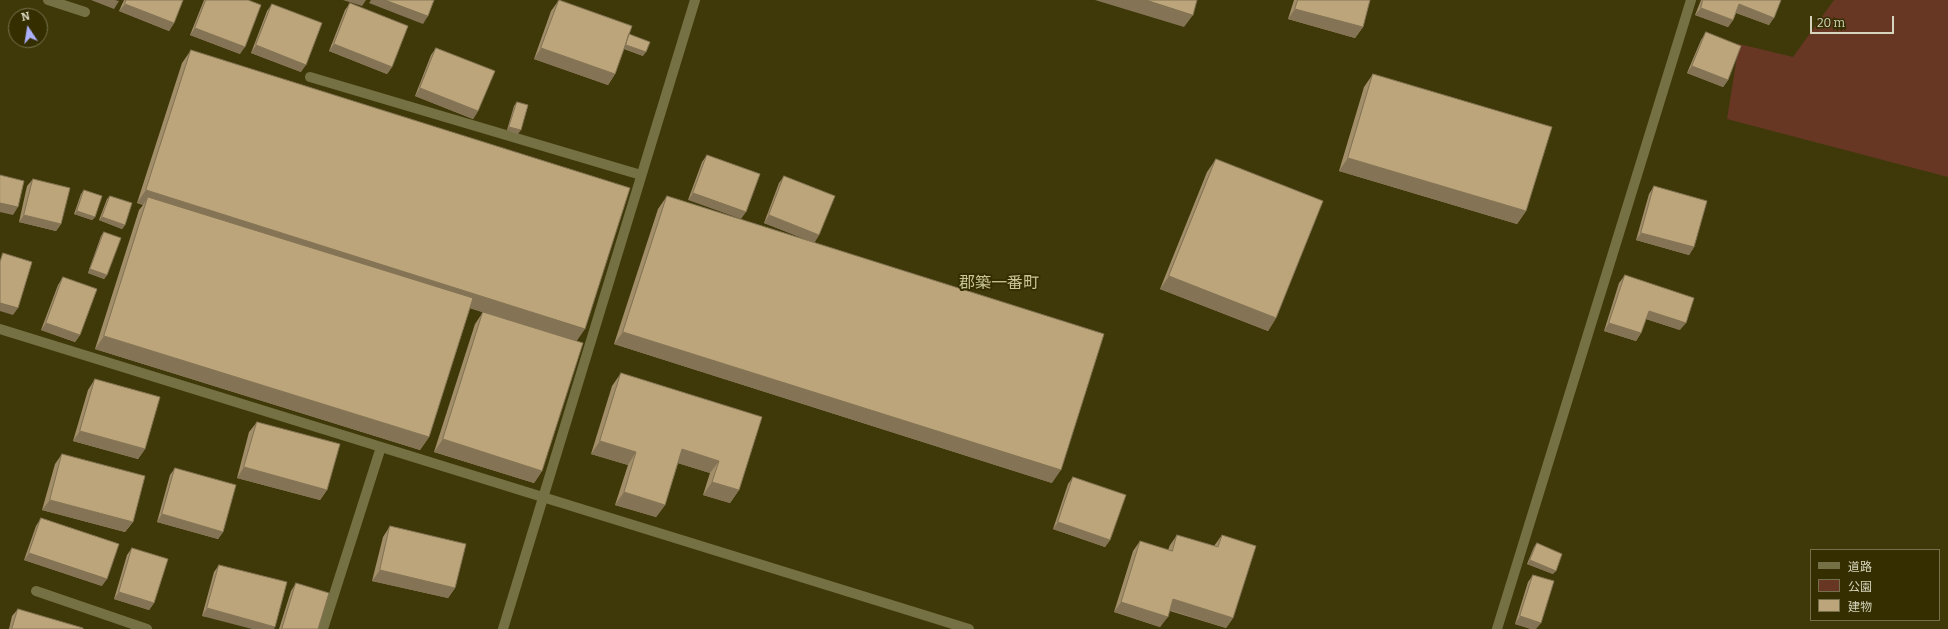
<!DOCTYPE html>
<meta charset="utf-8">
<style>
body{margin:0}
#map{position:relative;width:1948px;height:629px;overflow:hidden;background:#3f390a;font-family:Bitter,"Noto Sans JP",serif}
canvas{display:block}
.legend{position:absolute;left:1810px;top:549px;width:130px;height:72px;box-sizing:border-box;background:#342e00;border:1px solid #75704b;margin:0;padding:5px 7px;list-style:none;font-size:12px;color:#d6d4bc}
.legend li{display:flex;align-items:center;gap:8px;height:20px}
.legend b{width:20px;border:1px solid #75704b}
.north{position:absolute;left:8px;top:8px;width:40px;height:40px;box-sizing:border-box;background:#342e00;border:1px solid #75704b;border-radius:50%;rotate:348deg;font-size:11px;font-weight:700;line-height:16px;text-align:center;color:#d6d4bc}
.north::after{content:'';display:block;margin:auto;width:14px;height:18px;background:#acaffb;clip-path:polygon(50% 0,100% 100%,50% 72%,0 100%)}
.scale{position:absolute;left:1810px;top:16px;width:84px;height:18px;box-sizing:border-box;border:2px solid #d6d4bc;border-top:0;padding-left:5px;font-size:12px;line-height:14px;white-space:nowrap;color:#d6d4bc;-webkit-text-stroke:3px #342e00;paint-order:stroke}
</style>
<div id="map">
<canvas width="1948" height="629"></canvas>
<ul class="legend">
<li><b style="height:5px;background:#767144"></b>道路</li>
<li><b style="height:11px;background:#683724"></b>公園</li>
<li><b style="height:11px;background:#bca57a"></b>建物</li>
</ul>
<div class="north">N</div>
<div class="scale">20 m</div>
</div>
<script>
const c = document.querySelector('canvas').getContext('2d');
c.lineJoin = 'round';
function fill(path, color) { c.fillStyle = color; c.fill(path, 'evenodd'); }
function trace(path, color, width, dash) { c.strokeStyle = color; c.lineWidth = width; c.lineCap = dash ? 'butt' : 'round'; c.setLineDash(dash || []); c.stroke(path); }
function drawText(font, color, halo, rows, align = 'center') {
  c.font = font + ' Bitter,"Noto Sans JP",serif'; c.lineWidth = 4; c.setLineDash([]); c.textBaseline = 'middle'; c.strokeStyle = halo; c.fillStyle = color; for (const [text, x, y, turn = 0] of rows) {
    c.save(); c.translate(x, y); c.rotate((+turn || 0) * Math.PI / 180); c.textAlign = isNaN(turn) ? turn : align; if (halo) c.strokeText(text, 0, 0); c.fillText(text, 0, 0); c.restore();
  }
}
fill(new Path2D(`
 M1834 0H1948V177L1727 119 1739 44 1793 57Z`), '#683724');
trace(new Path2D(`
 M48 0 85 12
 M310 77 641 175
 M0 329 969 629
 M36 591 147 629
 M323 629 381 447
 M503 629 695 0
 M1497 629 1691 0`), '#767144', 10);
fill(new Path2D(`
 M124 0H183L174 23 169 31 119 11Z
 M204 0H248L240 54 190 35Z
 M559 0 629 35 643 56 624 49 615 74 608 85 534 59 551 11Z
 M1294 0H1370L1363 27 1355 38 1288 19Z
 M1701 0H1781L1769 25 1736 13 1733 20 1728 27 1695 15Z
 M350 3 392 67 387 74 329 51 345 10Z
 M272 4 301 72 251 53 267 11Z
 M1706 32 1728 80 1723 87 1687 73 1701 40Z
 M436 48 478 111 473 119 415 96 431 55Z
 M191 50 577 341 542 471 534 483 434 452 475 324 483 312 470 308 429 437 420 450 95 349 139 210 143 205 137 203 182 63Z
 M1373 74 1526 211 1517 224 1339 171 1364 87Z
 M517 102 518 134 507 130 514 106Z
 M707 155 760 174 688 200 702 162Z
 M1216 159 1276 318 1268 331 1160 289 1207 172Z
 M784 176 819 235 814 243 1052 483 614 344 658 209 667 196 813 242 764 223 779 183Z
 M33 179 61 224 56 231 19 222 27 186Z
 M1654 186 1694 247 1689 255 1636 240 1649 194Z
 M84 190 95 217 92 220 74 214 81 194Z
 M110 196 125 225 122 229 99 220 107 199Z
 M104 232 107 275 104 279 88 273 101 236Z
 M1625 275 1680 330 1646 319 1641 333 1636 341 1604 331 1619 283Z
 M63 277 80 335 75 342 41 330 58 285Z
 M621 373 762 417 739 490 730 503 703 495 710 473 678 463 665 505 656 517 615 505 628 465 591 454 612 386Z
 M95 379 145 449 138 459 73 441 88 390Z
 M257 422 327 490 320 500 237 478 249 432Z
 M62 454 133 522 125 532 42 510 55 464Z
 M175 468 223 532 218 539 157 522 170 475Z
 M1073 477 1110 540 1105 547 1053 529 1068 484Z
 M41 518 102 586 24 560 36 526Z
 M390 526 455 588 448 598 372 581 383 537Z
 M1177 535 1214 546 1222 535 1233 618 1226 628 1170 611 1160 627 1114 612 1133 551 1140 541 1168 550 1170 545Z
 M1537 543 1553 574 1527 564 1534 547Z
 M132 548 154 603 149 610 114 599 127 555Z
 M219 565 275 627 202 616 214 572Z
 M1533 575 1536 629H1531L1515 624 1528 582Z
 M296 583 318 629H279L291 591Z
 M18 609 83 629H9L12 616Z`), '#a28e69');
fill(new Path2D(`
 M91 0H115L119 1 114 9Z
 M343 0H366L362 6Z
 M371 0H385L428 16 423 24 369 3Z
 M1095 0H1146L1193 15 1184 27Z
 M125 4 174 23 169 31 119 11Z
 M1739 4 1774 18 1769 25 1734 12Z
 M1701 8 1733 20 1728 27 1695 15Z
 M1295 9 1363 27 1355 38 1288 19Z
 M195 28 245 47 240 54 190 35Z
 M334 44 392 67 387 74 329 51Z
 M256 45 306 65 301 72 251 53Z
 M626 45 646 52 643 56 623 48Z
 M541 48 615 74 608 85 534 59Z
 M1692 66 1728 80 1723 87 1687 73Z
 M420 88 478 111 473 119 415 96Z
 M509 127 521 130 518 134 507 130Z
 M1348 158 1526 211 1517 224 1339 171Z
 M146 190 585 329 576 342 145 205 148 197 143 205 137 203Z
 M693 193 746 212 741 219 688 200Z
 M0 203 18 207 13 215 0 212Z
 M77 211 95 217 92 220 74 214Z
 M24 215 61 224 56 231 19 222Z
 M769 215 819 235 814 243 764 223Z
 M102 217 125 225 122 229 99 220Z
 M1641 233 1694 247 1689 255 1636 240Z
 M90 269 107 275 104 279 88 273Z
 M1169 276 1276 318 1268 331 1160 289Z
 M0 303 18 308 13 315 0 311Z
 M1649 311 1686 323 1680 330 1643 318Z
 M46 323 80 335 75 342 41 330Z
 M1609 323 1641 333 1636 341 1604 331Z
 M623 332 1061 470 1052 483 614 344Z
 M104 336 429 437 420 450 95 349Z
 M80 431 145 449 138 459 73 441Z
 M443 439 542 471 534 483 434 452Z
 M600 441 636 452 628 465 591 454Z
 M682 449 719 461 710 473 674 462Z
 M244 467 327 490 320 500 237 478Z
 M712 482 739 490 730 503 703 495Z
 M624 492 665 505 656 517 615 505Z
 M50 500 133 522 125 532 42 510Z
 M162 514 223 532 218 539 157 522Z
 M1058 522 1110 540 1105 547 1053 529Z
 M29 553 107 579 102 586 24 560Z
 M1530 560 1556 571 1553 574 1527 564Z
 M380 570 455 588 448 598 372 581Z
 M119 592 154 603 149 610 114 599Z
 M1173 599 1233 618 1226 628 1166 609Z
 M1121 602 1168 617 1160 627 1114 612Z
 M207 608 275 627 274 629H252L202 616Z
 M1520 616 1541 623 1536 629H1531L1515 624Z`), '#847455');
const building = new Path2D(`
 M126 0H183L174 23 125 4Z
 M206 0H248L261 5 245 47 195 28Z
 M385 0H434L428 16Z
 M559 0 632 26 615 74 541 48Z
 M1146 0H1197L1193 15Z
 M1298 0H1370L1363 27 1295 9Z
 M1703 0H1781L1774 18 1739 4 1733 20 1701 8Z
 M350 3 408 26 392 67 334 44Z
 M272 4 322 23 306 65 256 45Z
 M1706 32 1741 46 1728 80 1692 66Z
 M629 34 650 42 646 52 626 45Z
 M436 48 495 71 478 111 420 88Z
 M191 50 630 188 585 329 146 190Z
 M1373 74 1552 127 1526 211 1348 158Z
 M517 102 528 105 521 130 509 127Z
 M707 155 760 174 746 212 693 193Z
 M1216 159 1323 201 1276 318 1169 276Z
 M0 175 24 181 18 207 0 203Z
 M784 176 835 196 819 235 769 215Z
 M33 179 70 188 61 224 24 215Z
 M1654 186 1707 201 1694 247 1641 233Z
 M84 190 102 196 95 217 77 211Z
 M110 196 132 203 125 225 102 217Z
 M667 196 1104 334 1061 470 623 332Z
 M148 197 473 298 429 437 104 336Z
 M104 232 121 238 107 275 90 269Z
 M3 253 32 262 18 308 0 303V262Z
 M1625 275 1694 298 1686 323 1649 311 1641 333 1609 323Z
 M63 277 97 289 80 335 46 323Z
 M483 312 583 343 542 471 443 439Z
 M621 373 762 417 739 490 712 482 719 461 682 449 665 505 624 492 636 452 600 441Z
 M95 379 160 397 145 449 80 431Z
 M257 422 340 444 327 490 244 467Z
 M62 454 145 476 133 522 50 500Z
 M175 468 236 485 223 532 162 514Z
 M1073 477 1126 495 1110 540 1058 522Z
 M41 518 119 544 107 579 29 553Z
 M390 526 466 544 455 588 380 570Z
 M1177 535 1218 547 1222 535 1256 546 1233 618 1173 599 1168 617 1121 602 1140 541 1172 551Z
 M1537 543 1562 554 1556 571 1530 560Z
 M132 548 168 559 154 603 119 592Z
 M219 565 287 582 275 627 207 608Z
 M1533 575 1554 581 1541 623 1520 616Z
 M296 583 329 593 318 629H282Z
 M18 609 83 628V629H12Z`);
fill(building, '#bca57a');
trace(building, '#847455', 1);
drawText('16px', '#c9c494', '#342e00', [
 ["郡築一番町",999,284]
]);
</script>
